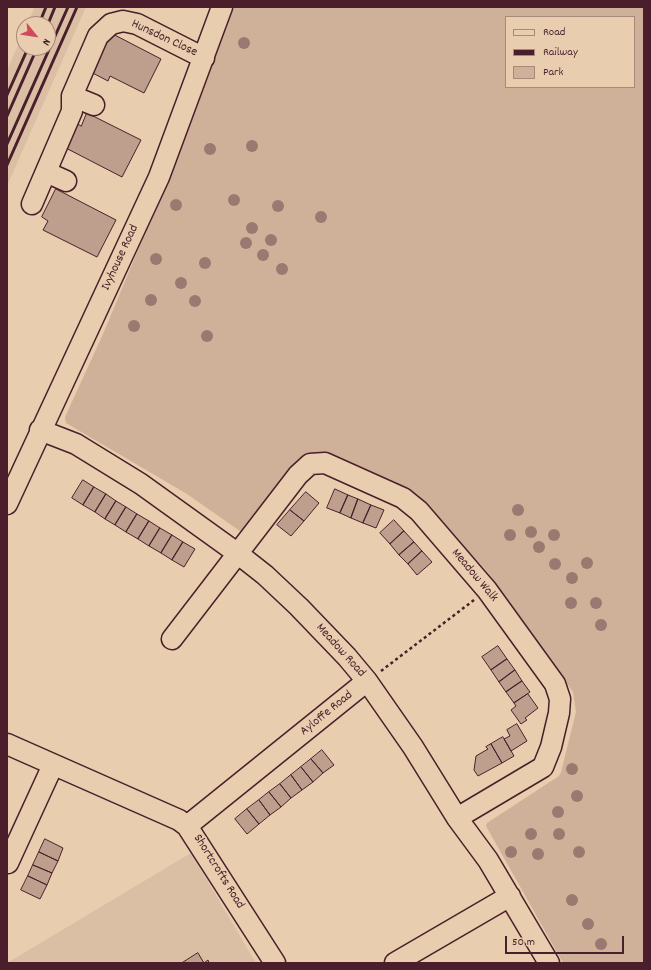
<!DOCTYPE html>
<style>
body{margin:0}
#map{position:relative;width:651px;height:970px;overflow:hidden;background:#e8cdaf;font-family:Dekko,sans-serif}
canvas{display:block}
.frame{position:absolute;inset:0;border:8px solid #4a1f2b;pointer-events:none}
.legend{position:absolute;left:505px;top:16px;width:130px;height:72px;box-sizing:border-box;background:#e8cdaf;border:1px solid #a9877a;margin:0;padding:5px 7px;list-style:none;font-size:12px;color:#4a1f2b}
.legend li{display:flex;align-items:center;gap:8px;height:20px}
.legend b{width:20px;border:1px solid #a9877a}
.north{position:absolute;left:16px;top:16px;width:40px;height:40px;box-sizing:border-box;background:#e8cdaf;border:1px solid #a9877a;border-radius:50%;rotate:120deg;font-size:11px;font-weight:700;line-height:16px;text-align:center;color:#4a1f2b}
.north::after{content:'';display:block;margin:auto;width:14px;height:18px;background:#d1495b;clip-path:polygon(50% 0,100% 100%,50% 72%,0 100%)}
.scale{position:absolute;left:505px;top:936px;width:119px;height:18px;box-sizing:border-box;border:2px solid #4a1f2b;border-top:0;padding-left:5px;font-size:12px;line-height:14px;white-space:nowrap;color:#4a1f2b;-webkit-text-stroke:3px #e8cdaf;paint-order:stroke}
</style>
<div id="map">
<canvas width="651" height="970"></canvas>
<div class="frame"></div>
<ul class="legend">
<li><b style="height:5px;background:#e8cdaf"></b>Road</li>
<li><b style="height:5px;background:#4a1f2b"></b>Railway</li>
<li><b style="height:11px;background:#cfb199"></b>Park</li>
</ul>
<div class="north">N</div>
<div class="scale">50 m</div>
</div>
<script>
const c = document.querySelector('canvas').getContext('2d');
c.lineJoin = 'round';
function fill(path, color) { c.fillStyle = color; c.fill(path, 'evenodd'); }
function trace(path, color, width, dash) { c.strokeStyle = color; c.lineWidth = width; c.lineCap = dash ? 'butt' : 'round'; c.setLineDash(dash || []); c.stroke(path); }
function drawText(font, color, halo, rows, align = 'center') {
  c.font = font + ' Dekko,sans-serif'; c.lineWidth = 3; c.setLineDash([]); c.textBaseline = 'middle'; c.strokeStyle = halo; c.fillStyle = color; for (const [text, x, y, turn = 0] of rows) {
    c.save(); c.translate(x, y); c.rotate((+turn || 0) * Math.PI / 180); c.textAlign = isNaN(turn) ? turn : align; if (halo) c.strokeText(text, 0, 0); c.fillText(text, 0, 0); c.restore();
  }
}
fill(new Path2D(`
 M35 7H86L7 186V70L24 32V48H48V24H27Z
 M191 853 256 963H7Z`), '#dbbfa5');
fill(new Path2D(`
 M231 7H644V963H563L486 826 487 823 559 776 561 772 576 712 573 692 485 569 417 496 407 489 329 454 319 452 310 455 244 534 187 494 66 423 65 417 103 334 178 154ZM506 17H634V87H506Z`), '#cfb199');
const building = new Path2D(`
 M107 31 161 59 144 93 110 76 108 81 87 70Z
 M87 113 141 140 122 177 62 146 74 122 81 126Z
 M56 189 116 220 97 257 43 230 48 221 42 217Z
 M83 480 94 487 83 505 72 498Z
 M94 487 106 494 95 512 83 505Z
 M335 489 348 495 340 513 327 508Z
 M306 492 319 503 304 521 290 510Z
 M106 494 116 501 105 519 95 512Z
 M348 495 358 499 351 518 340 513Z
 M358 499 371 505 363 523 351 518Z
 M116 501 126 507 115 525 105 519Z
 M371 505 384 510 376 528 363 523Z
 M126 507 137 514 126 532 115 525Z
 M290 510 304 521 291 536 277 525Z
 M137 514 149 521 138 539 126 532Z
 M394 520 404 531 390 544 380 533Z
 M149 521 160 528 149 546 138 539Z
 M160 528 172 535 161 553 149 546Z
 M404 531 414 542 399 555 390 544Z
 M172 535 183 542 172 560 161 553Z
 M183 542 195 549 184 567 172 560Z
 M414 542 422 551 408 564 399 555Z
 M422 551 432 562 417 575 408 564Z
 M498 646 507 659 491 670 482 657Z
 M507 659 515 670 499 682 491 670Z
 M515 670 522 681 506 692 499 682Z
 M522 681 530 692 514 703 506 692Z
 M528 694 538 708 525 718 527 720 521 724 511 710 516 706 514 703Z
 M517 724 527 741 511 751 504 739 510 736 507 730Z
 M503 737 514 756 502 763 491 744Z
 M491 744 502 763 478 776 474 770 476 756 488 749 486 747Z
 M322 750 334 765 323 773 311 759Z
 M311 759 323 773 313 782 301 767Z
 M301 767 313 782 302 790 291 775Z
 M291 775 302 790 291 798 280 784Z
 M280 784 291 798 281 807 269 792Z
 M269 792 281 807 270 815 259 800Z
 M259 800 270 815 259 824 247 809Z
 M247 809 259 824 247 834 235 819Z
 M45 839 63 848 58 861 39 852Z
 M39 852 58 861 52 873 33 865Z
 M33 865 52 873 47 885 28 876Z
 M28 876 47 885 40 899 21 890Z
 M198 953 204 963 208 960 209 963H182Z`);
fill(building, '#be9f8d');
trace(building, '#4a1f2b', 1);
const minor = new Path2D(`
 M94 105 72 96 98 36 111 24 123 21 137 24 204 58
 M46 172 66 181
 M32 204 72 111V96
 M40 430 76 444 141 484 237 553 265 575 299 607 347 657 367 681 413 747 457 818 488 860 549 963
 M7 504 159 177 222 7
 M172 639 298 475 310 464 325 463 403 498 419 511 487 590 555 684 560 699 559 713 551 747 543 767 457 818
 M7 744 179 820 187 826 275 963
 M187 826 367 681
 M8 863 53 765
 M395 963 510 896`);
trace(minor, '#4a1f2b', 23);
trace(new Path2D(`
 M381 671 474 600`), '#4a1f2b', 2.5, [3, 3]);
trace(minor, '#e8cdaf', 20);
trace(new Path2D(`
 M39 24 46 7
 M48 24 55 7
 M7 95 28 48
 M7 116 37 48
 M7 144 68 7
 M7 165 77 7`), '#4a1f2b', 3);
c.fillStyle = '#9c7970';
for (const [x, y] of [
 [244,43],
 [252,146],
 [210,149],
 [234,200],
 [176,205],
 [278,206],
 [321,217],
 [252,228],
 [271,240],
 [246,243],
 [263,255],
 [156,259],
 [205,263],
 [282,269],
 [181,283],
 [151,300],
 [195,301],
 [134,326],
 [207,336],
 [518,510],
 [531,532],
 [510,535],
 [554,535],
 [539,547],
 [587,563],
 [555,564],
 [572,578],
 [571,603],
 [596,603],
 [601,625],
 [572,769],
 [577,796],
 [558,812],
 [531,834],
 [559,834],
 [511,852],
 [579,852],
 [538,854],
 [572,900],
 [588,924],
 [601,944]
]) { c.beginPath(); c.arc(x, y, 6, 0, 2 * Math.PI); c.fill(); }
drawText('13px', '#4a1f2b', '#e8cdaf', [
 ["Hunsdon Close",164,39,25],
 ["Ivyhouse Road",121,258,-65],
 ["Meadow Walk",474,576,50],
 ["Meadow Road",340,651,48],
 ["Ayloffe Road",327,714,-39],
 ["Shortcrofts Road",218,872,58]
]);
</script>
